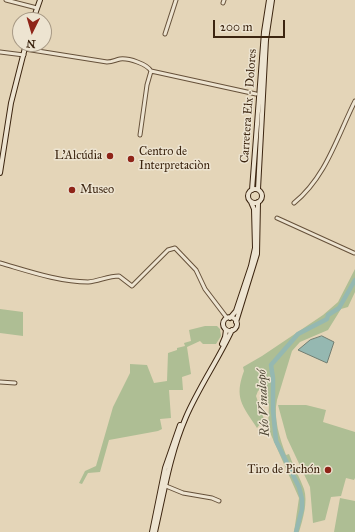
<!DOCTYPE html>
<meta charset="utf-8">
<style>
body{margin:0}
#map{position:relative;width:355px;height:532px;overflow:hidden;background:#e4d5b8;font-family:"IM FELL Great Primer",serif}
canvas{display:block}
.north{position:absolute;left:12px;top:12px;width:40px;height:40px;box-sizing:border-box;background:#ede4d1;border:1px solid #a69884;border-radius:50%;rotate:185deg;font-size:11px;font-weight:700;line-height:16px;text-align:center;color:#3c2510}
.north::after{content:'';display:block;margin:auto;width:14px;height:18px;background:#8f2418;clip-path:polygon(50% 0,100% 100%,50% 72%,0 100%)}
.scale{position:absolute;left:213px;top:20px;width:72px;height:18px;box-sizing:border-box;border:2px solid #3c2510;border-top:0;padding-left:5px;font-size:12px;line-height:14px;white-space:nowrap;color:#3c2510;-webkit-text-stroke:3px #ede4d1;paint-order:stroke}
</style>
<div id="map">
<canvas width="355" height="532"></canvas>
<div class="north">N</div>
<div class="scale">200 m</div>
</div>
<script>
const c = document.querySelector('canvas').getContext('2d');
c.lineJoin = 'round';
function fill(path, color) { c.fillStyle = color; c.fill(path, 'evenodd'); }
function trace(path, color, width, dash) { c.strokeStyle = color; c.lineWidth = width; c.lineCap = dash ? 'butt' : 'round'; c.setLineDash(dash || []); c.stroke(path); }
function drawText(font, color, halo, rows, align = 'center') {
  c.font = font + ' "IM FELL Great Primer",serif'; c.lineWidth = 3; c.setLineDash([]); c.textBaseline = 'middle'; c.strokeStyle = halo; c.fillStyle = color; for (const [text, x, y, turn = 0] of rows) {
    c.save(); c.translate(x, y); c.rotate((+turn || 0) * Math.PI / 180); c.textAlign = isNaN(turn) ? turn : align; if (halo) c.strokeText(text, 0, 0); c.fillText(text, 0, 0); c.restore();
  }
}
fill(new Path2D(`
 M355 269V292L348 307 341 309 328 330 300 342 292 351 277 400C273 418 280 439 286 455L289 454C293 466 300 478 304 489 308 502 303 519 299 532H294L299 498 268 428 269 404H267L265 385 258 391 256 396 264 419 257 428C242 405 234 398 244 371L243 367 262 356 323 315 338 302Z
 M0 309 23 312V336L0 333Z
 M205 326H217L220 329 221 336 216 344H203L200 341 187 347 191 374 182 377 183 390H169L171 418 160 419 162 429 158 431 109 440 100 472 88 473 82 484 79 483 85 471 96 466 113 407 130 373V364L147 365 154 383 167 381 168 353 177 350V348L185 346 184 343 191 341 189 330Z
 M278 405H306L326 410 323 422 355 432V478L354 480 346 478 341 496 331 497 325 520 313 523 310 487 287 438Z
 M340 498 355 501V532H334Z`), '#aebe94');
const water = new Path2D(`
 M322 336 334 342 327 363 298 350 310 340Z`);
fill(water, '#95b8b1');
trace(water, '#717d71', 1);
trace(new Path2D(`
 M296 532 302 509V499L299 487 276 441 273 410V378L271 365 298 334 327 319 328 315 339 308 355 280`), '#95b8b1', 4.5);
const street = new Path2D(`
 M6 0 37 8
 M223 3 224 0
 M165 34 176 0
 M25 49 107 62C113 62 115 60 120 59 129 58 147 64 151 71
 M0 52 24 55
 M147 85 151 71 256 94
 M140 135 147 85
 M294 203C326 177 337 137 355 101
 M277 218 354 253
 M0 263C28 271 59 282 88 282 99 281 108 276 119 276L132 286 168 250 175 248 196 270 205 289 227 318
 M0 382 15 383
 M166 486 183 493 212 498 219 501`);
const secondary = new Path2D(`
 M33 20 40 0
 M0 173 11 103 26 44
 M258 189 266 40 272 0
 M248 196a7 7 0 1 1 14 0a7 7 0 1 1-14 0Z
 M252 190 264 32 269 0
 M223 324a7 7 0 1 1 14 0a7 7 0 1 1-14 0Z
 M230 318 236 311 251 266 255 248 254 209 251 202
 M236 322 257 254 258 202
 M222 344 225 337 226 330
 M152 532 165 468 180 425
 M155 532C164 493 170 454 186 417 199 387 218 360 232 330`);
trace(street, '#66513a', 5);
trace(secondary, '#3c2510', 6);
trace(street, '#ede4d1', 3);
trace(secondary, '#ede4d1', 4);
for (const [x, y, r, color] of [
 [110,156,4,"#8f2418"],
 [131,159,4,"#8f2418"],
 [72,190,4,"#8f2418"],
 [328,470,4,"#8f2418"]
]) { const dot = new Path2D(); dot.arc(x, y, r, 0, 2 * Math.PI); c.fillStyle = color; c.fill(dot); trace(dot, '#ede4d1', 1.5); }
drawText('12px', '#3c2510', '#ede4d1', [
 ["Carretera Elx - Dolores",249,106,-86]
]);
drawText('12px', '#3c2510', '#ede4d1', [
 ["Centro de",139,152],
 ["Interpretaciòn",139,166],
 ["L'Alcúdia",102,156,"right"],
 ["Museo",80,190],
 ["Tiro de Pichón",320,470,"right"]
], 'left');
drawText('italic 13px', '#524a38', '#ede4d1', [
 ["Río Vinalopó",264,403,-93]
]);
</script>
